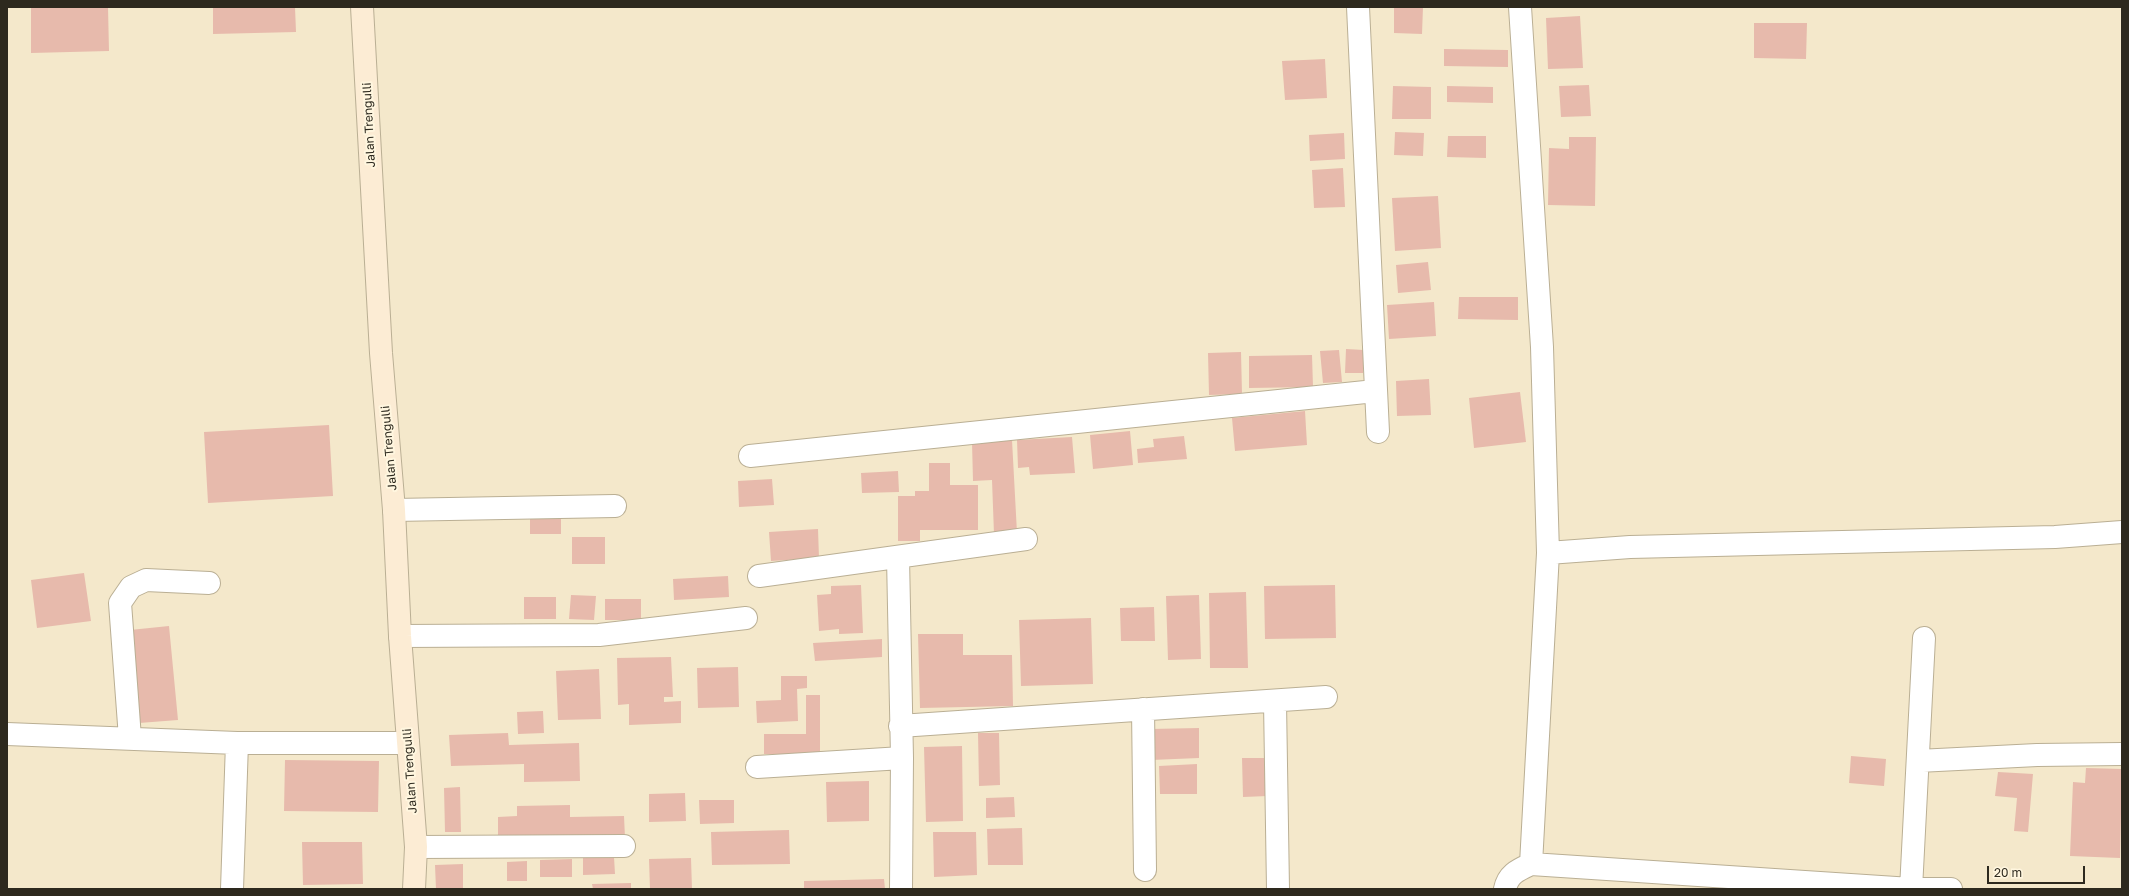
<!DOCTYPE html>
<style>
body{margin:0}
#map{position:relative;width:2129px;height:896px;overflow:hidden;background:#f4e8cb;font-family:"Golos Text",sans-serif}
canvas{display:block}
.frame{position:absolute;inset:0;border:8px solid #2d291e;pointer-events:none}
.scale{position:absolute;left:1987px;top:866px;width:98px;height:18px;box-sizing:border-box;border:2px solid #2d291e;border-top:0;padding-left:5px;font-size:12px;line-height:14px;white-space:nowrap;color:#2d291e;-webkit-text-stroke:3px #fff6df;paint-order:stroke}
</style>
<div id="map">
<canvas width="2129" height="896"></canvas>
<div class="frame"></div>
<div class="scale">20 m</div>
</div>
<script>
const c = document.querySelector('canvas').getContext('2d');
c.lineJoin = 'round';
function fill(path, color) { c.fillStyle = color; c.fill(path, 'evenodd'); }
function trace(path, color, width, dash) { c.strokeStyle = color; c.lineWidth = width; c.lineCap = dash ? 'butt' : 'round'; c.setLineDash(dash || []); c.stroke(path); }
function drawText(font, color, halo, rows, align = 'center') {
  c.font = font + ' "Golos Text",sans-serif'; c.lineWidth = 4; c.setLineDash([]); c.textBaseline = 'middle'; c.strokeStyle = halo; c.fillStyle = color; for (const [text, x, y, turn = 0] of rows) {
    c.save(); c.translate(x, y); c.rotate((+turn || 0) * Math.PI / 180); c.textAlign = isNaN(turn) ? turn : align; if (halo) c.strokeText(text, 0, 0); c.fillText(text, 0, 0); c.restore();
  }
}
fill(new Path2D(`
 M31 7H108L109 51 31 53Z
 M213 7H295L296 32 213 34Z
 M1394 7H1423L1422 34 1394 33Z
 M1580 16 1583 68 1548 69 1546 18Z
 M1754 23H1807L1806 59 1754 58Z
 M1444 49 1508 50V67L1444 66Z
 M1325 59 1327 98 1285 100 1282 61Z
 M1589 85 1591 116 1561 117 1559 86Z
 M1393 86 1431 87V119H1392Z
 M1447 86 1493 87V103L1447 102Z
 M1395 132 1424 133 1423 156 1394 155Z
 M1344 133 1345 159 1310 161 1309 135Z
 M1448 136H1486V158L1447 157Z
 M1569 137H1596L1595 206 1548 205 1549 148 1569 149Z
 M1343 168 1345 207 1314 208 1312 170Z
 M1438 196 1441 248 1395 251 1392 198Z
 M1428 262 1431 290 1398 293 1396 265Z
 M1459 297H1518V320L1458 319Z
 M1434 302 1436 336 1389 339 1387 305Z
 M1346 349 1364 350 1363 373H1345Z
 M1339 350 1342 382 1323 383 1320 351Z
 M1241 352 1242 394 1209 395 1208 353Z
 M1312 355 1313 387 1249 388V356Z
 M1429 379 1431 415 1397 416 1396 381Z
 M1520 392 1526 442 1474 448 1469 398Z
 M1305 411 1307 445 1235 451 1232 418Z
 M329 425 333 496 208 503 204 432Z
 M1130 431 1133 465 1093 469 1090 435Z
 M1184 436 1187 459 1138 463 1137 449 1154 447 1153 439Z
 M1072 437 1075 473 1030 475 1029 467 1018 468 1017 440Z
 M1012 440 1017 533 994 534 992 480 973 481 972 442Z
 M929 463H950V485H978V530H920V541H898V496H915V491H929Z
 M898 471 899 492 862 493 861 473Z
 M772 479 774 505 739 507 738 481Z
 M530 518H561V534H530Z
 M818 529 819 558 771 561 769 532Z
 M572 537H605V564H572Z
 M84 573 91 621 37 628 31 580Z
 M728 576 729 597 674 600 673 579Z
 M861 585 863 633 839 634V629L819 631 817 595 831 594V586Z
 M1335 585 1336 638 1265 639 1264 586Z
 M1246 592 1248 668H1210L1209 593Z
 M571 595 596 596 594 620 569 619Z
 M1199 595 1201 659 1168 660 1166 596Z
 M524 597H556V619H524Z
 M605 599H641V620H605Z
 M1154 607 1155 641H1121L1120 608Z
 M1091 618 1093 684 1021 686 1019 620Z
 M169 626 178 720 139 723 130 630Z
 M918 634H963V655H1012L1013 706 920 708Z
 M882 639V657L815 661 813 643Z
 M671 657 673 697H664V702L681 701V723L629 725V704L618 705 617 658Z
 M738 667 739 707 698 708 697 668Z
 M599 669 601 719 558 720 556 671Z
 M781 676H807V688L797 689 798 721 757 723 756 701 781 700Z
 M806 695H820V754H764V734H806Z
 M543 711 544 733 518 734 517 712Z
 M1199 728V758L1151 760 1150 729Z
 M508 733 509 745 579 743 580 781 524 782V764L451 766 449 735Z
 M978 733H999L1000 785 979 786Z
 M962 746 963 821 926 822 924 747Z
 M1851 756 1886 759 1884 786 1849 783Z
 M1242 758H1268V796L1243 797Z
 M285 760 379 761 378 812 284 811Z
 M1197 764V794H1160L1159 766Z
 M2086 768 2122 769 2120 858 2070 856 2073 782 2085 783Z
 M1998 772 2033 774 2028 832 2014 831 2017 798 1995 796Z
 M869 781V821L827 822 826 782Z
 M460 787 461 832H445L444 788Z
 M685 793 686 821 649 822V794Z
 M1014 797 1015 817 986 818V798Z
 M699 800H734V823L700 824Z
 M570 805V817L624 816 625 838 498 842V817L517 816V806Z
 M1022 828 1023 865H988L987 829Z
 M789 830 790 864 712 865 711 832Z
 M933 832H976L977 875 934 877Z
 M302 842H362L363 884 303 885Z
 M614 857 615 874 583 875V858Z
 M691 858 692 889H650L649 859Z
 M572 859V877H540V860Z
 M527 861V881H507V862Z
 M463 864V889H436L435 865Z
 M884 879 885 889H804V881Z
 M631 883V889H593L592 884Z`), '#e7baac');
const minor = new Path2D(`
 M1358 7 1378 432
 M1520 7 1542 347 1548 553 1531 864
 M750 456 1375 391
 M394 510 615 506
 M1548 553 1630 547 2055 537 2122 532
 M898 557 902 758 901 889
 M759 576 1026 539
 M400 636 599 635 746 618
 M1275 702 1278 889
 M1143 709 1145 870
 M900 726 1326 697
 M7 734 237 743H408
 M130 738 120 603 131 587 146 580 209 583
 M1918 761 2037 755 2122 754
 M757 767 902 758
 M416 847 624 846
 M232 889 237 743
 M1505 889C1508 874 1518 870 1531 864L1911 889H1951
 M1911 889 1924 638`);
const secondary = new Path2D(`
 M362 7 381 353 394 510 400 636 416 847 414 889`);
trace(minor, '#baaf94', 24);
trace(secondary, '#baaf94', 24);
trace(minor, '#fff', 22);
trace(secondary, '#fcecd4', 22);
drawText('12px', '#2d291e', '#fff6df', [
 ["Jalan Trengulli",369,125,-93],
 ["Jalan Trengulli",389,448,-95],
 ["Jalan Trengulli",410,771,-94]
]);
</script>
